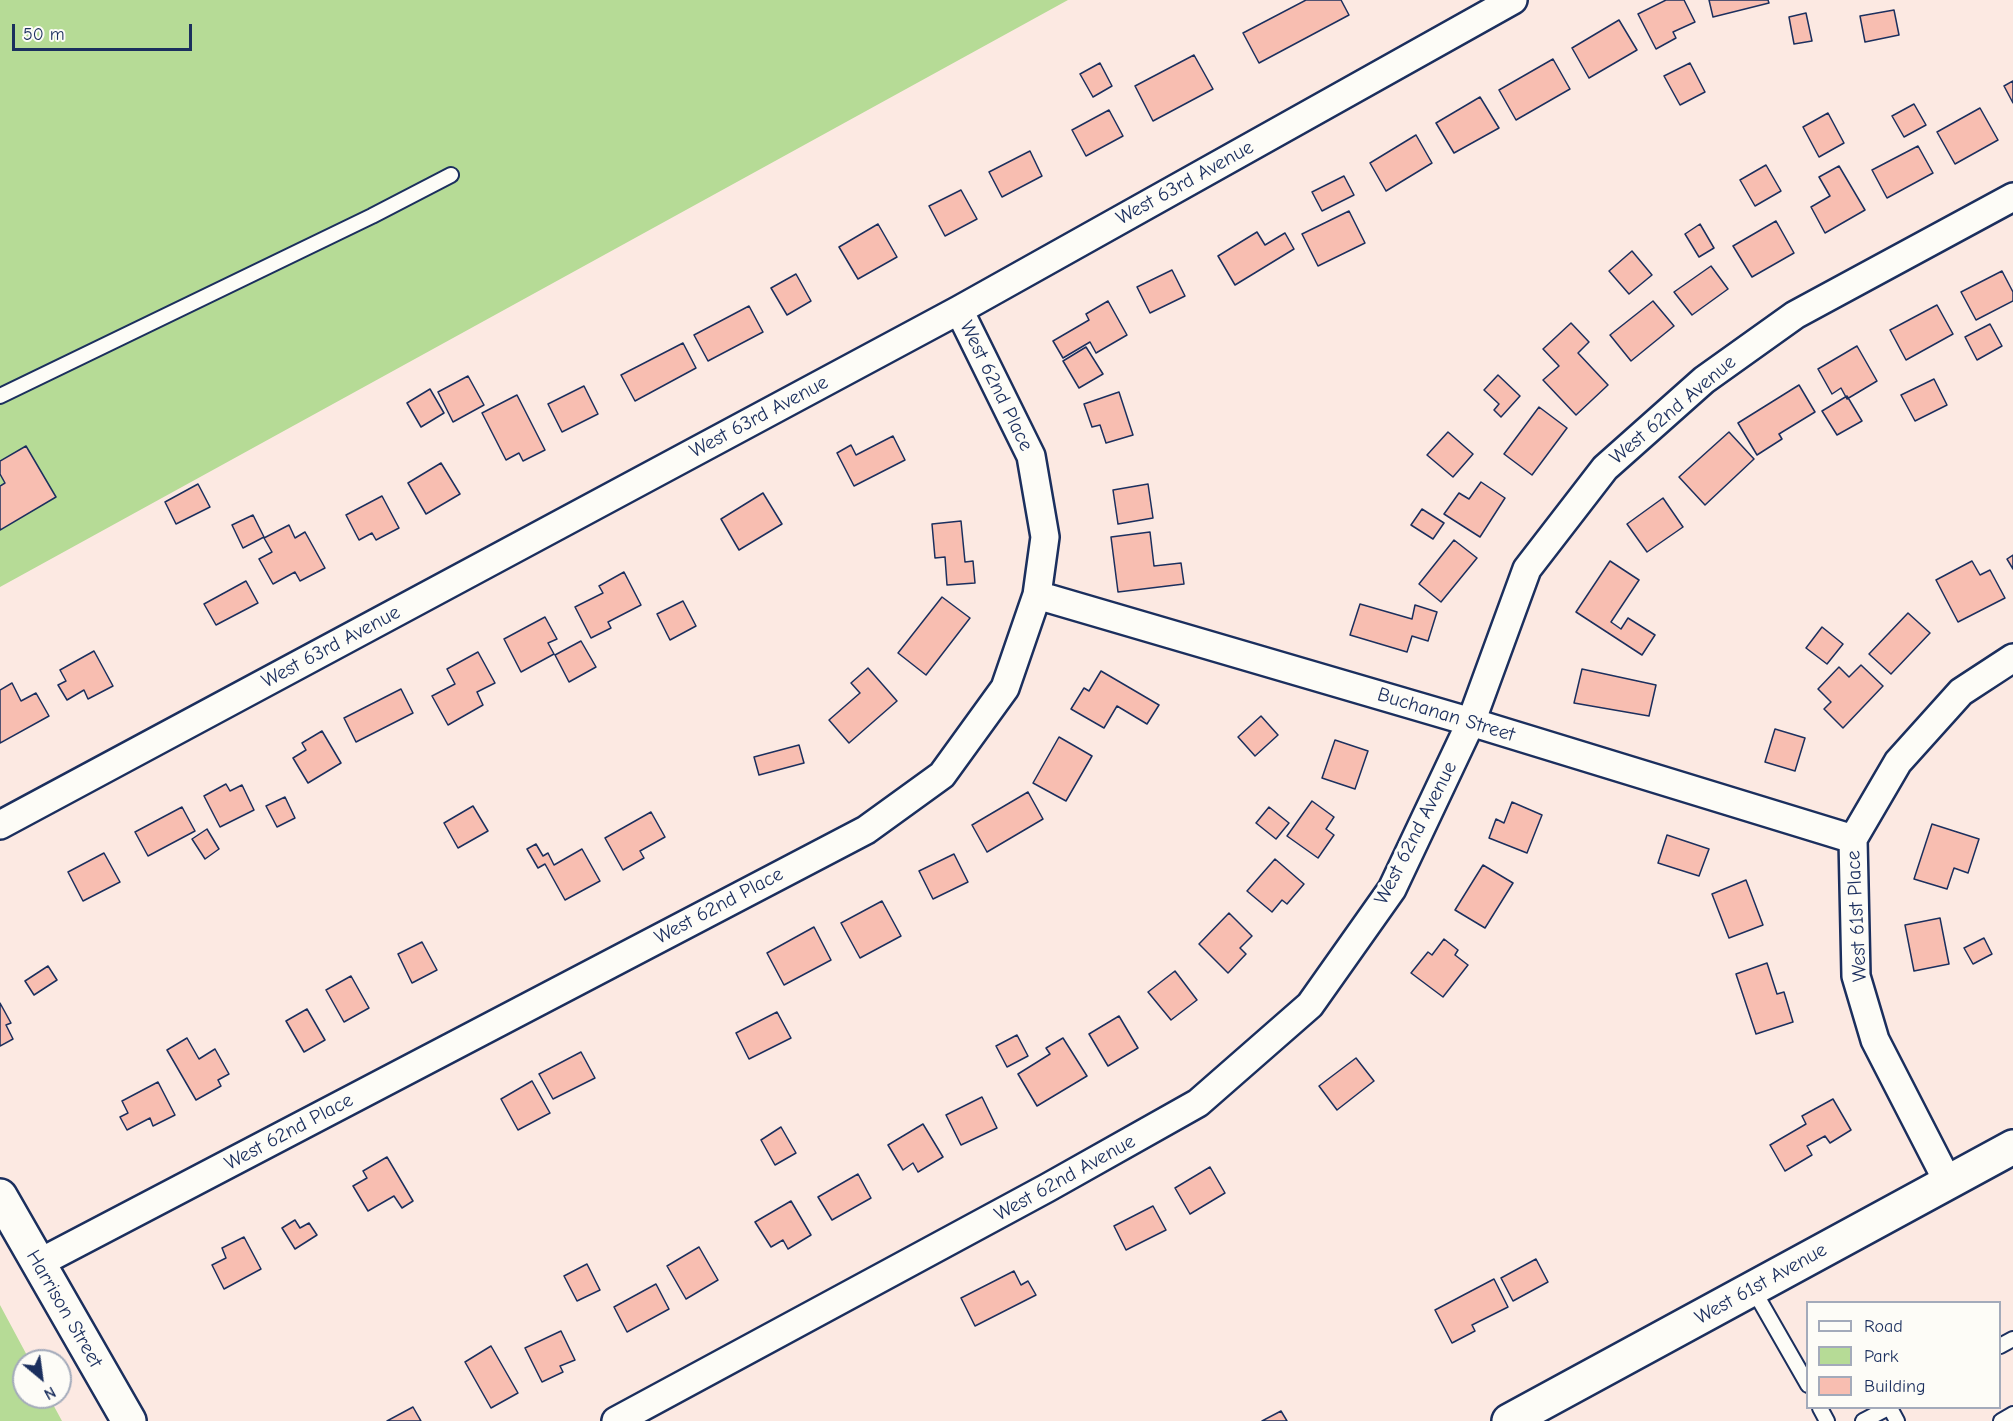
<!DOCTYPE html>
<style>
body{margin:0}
#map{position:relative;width:2013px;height:1421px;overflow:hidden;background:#fce9e2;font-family:"Comic Neue",sans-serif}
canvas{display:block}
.legend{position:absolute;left:1806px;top:1301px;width:195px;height:108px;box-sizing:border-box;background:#fdfcf7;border:2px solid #a3aaba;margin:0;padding:8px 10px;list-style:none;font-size:18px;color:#1b2f5e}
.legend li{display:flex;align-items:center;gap:12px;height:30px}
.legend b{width:30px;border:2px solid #a3aaba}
.north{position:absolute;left:12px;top:1349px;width:60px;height:60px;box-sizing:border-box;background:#fdfcf7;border:2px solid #a3aaba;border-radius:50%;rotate:151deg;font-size:16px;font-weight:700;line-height:24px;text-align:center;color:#1b2f5e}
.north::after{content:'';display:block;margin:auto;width:21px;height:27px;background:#1b2f5e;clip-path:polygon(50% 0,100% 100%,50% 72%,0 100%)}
.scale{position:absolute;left:12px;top:24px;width:180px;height:27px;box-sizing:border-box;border:3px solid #1b2f5e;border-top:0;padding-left:8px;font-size:18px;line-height:21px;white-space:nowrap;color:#1b2f5e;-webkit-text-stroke:4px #fdfcf7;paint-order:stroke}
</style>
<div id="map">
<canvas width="2013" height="1421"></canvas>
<ul class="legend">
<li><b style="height:8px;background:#fdfcf7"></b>Road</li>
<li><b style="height:16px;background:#b6db96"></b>Park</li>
<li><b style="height:16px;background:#f8beb1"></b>Building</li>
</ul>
<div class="north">N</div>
<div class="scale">50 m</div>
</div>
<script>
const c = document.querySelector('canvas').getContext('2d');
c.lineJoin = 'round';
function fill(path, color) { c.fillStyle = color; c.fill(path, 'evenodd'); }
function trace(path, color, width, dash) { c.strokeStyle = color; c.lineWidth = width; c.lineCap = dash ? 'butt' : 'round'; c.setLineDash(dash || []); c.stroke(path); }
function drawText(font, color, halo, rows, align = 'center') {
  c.font = font + ' "Comic Neue",sans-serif'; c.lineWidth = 6; c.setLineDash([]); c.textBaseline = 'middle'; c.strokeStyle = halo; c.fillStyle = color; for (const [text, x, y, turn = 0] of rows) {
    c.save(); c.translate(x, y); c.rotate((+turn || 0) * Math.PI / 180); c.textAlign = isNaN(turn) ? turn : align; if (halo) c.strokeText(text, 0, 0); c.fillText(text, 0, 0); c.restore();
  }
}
fill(new Path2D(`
 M0 0H1068L0 587Z
 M0 1305 30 1361H24V1397H49L62 1421H0Z`), '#b6db96');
const building = new Path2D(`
 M1306 0H1341L1349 15 1259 63 1243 33Z
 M1666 0H1684L1695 22 1673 32 1676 38 1656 49 1638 14Z
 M1709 0H1768L1769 3 1713 17Z
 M1894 10 1899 35 1865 42 1860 16Z
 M1806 13 1812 41 1794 44 1789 17Z
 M1619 20 1637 50 1589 78 1572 48Z
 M1194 55 1213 89 1153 121 1135 86Z
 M1553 59 1570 89 1516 120 1499 90Z
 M1100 63 1112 86 1093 97 1080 74Z
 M1690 63 1705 92 1680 105 1664 76Z
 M2013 81V103L2004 86Z
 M1480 97 1499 128 1454 153 1436 123Z
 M1914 104 1926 125 1904 137 1892 116Z
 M1980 108 1998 140 1955 164 1937 132Z
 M1109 110 1123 136 1086 156 1072 130Z
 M1828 113 1844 143 1819 157 1803 127Z
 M1416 135 1432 163 1386 191 1370 163Z
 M1918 146 1933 173 1887 198 1872 170Z
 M1030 151 1042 176 1002 197 989 172Z
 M1766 165 1781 191 1755 206 1740 180Z
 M1839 166 1865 210 1825 233 1811 207 1830 196 1819 177Z
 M1344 176 1354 195 1322 211 1312 192Z
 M961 190 977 219 945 236 929 206Z
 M1349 211 1365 243 1318 266 1302 234Z
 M1776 221 1794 253 1752 277 1733 246Z
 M878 224 897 257 858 279 839 247Z
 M1700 224 1714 248 1699 257 1685 234Z
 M1257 232 1265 245 1285 233 1294 249 1235 285 1218 256Z
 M1632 251 1652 275 1629 294 1609 271Z
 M1711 266 1728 289 1692 315 1674 292Z
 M1172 270 1185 296 1150 313 1137 287Z
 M2002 271 2013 292V301L1976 320 1961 292Z
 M796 274 811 301 787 315 771 288Z
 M1108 301 1127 335 1096 353 1090 342 1063 358 1053 341 1089 320 1086 314Z
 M1653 301 1674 326 1631 361 1610 335Z
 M1937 305 1953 334 1906 360 1890 330Z
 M749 306 763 332 708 361 694 335Z
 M1571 323 1589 342 1578 353 1608 385 1576 415 1543 380 1559 366 1543 349Z
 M1990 324 2002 346 1977 360 1965 337Z
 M683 343 696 368 635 401 621 375Z
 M1857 346 1877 381 1847 399 1841 388 1832 394 1818 369Z
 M1086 347 1103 374 1079 388 1063 361Z
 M1498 375 1520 396 1501 417 1494 410 1499 404 1484 390Z
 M468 376 484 405 453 422 438 392Z
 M1934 379 1947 405 1915 421 1901 395Z
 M1799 385 1815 412 1779 434 1782 439 1757 455 1738 423Z
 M584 386 598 414 562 432 548 404Z
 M430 389 444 413 421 427 407 403Z
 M1119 392 1133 435 1106 443 1100 425 1092 427 1084 404Z
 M517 395 545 450 523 461 519 453 506 460 482 413Z
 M1847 396 1862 421 1837 435 1822 411Z
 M1539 407 1567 428 1532 475 1504 454Z
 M1448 432 1473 454 1453 477 1427 455Z
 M1729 432 1754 459 1705 505 1679 477Z
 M893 436 905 460 854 486 837 453 851 445 856 455Z
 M26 446 56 497 0 530V486L5 483 0 474V461Z
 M441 463 460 494 426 514 408 483Z
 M1481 482 1505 498 1480 537 1444 514 1459 493 1469 499Z
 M198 484 210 507 176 524 165 502Z
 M1148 484 1153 518 1118 524 1113 490Z
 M763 493 782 524 739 550 721 519Z
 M382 496 399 528 376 540 372 533 359 540 346 515Z
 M1663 498 1683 527 1647 552 1627 524Z
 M1422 509 1444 523 1433 539 1411 525Z
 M253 515 264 537 243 548 232 525Z
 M961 521 965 562 973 561 975 583 947 585 945 557 935 558 932 524Z
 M289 525 295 538 305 532 325 568 300 581 295 572 273 584 259 559 272 552 264 538Z
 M1150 532 1154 566 1181 563 1184 584 1118 592 1111 537Z
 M1454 540 1477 558 1441 602 1419 584Z
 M2013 555V569L2007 559Z
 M1610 561 1639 580 1611 622 1621 629 1628 618 1655 635 1642 655 1576 612Z
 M1972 561 1980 575 1990 570 2005 598 1958 622 1936 580Z
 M624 572 641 605 608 622 611 628 591 638 575 607 603 593 599 586Z
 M246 581 258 603 216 625 204 604Z
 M942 597 970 618 926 675 898 653Z
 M683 601 696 626 670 640 657 614Z
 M1360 604 1412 619 1415 605 1437 612 1428 641 1412 636 1407 652 1350 635Z
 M1908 613 1930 633 1891 674 1869 654Z
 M545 617 557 639 548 643 554 654 521 672 504 639Z
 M1822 627 1843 644 1827 664 1806 648Z
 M581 641 596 667 569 682 555 655Z
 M94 651 113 686 88 699 84 690 67 700 58 685 66 681 60 670Z
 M478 652 495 683 477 692 483 705 448 725 432 696 455 684 447 669Z
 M1861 665 1883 686 1843 728 1824 709 1831 702 1818 689 1839 667 1849 677Z
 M868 668 897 701 849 743 829 720 860 693 851 683Z
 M1582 669 1656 685 1649 716 1574 703Z
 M1101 671 1159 705 1147 724 1117 706 1104 728 1071 709 1084 688 1089 691Z
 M12 683 21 701 36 693 49 716 0 743V690Z
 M401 689 413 713 356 742 344 718Z
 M1261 716 1278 735 1255 756 1238 737Z
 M1775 729 1805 738 1795 771 1765 762Z
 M322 731 341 763 308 783 293 758 306 750 302 743Z
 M1059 737 1092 756 1066 801 1033 783Z
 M1335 740 1368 751 1355 789 1322 778Z
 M799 745 804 763 759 775 754 757Z
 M226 784 230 791 242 785 254 810 220 827 204 796Z
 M1028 792 1043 819 987 852 972 825Z
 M285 797 295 818 277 827 266 806Z
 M1312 801 1334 817 1326 829 1334 835 1318 858 1287 836Z
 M1512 802 1542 815 1527 853 1489 838 1496 819 1504 823Z
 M473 806 488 831 458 848 444 823Z
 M182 807 195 831 148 856 135 832Z
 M1269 807 1289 823 1276 839 1256 823Z
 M651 812 665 837 640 851 644 858 623 870 605 838Z
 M1932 824 1979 839 1968 873 1954 868 1947 889 1914 879Z
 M207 829 219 849 205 859 192 839Z
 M1667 835 1709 849 1699 876 1658 863Z
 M536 844 543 856 548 853 554 865 582 849 600 881 565 900 545 864 538 868 527 849Z
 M104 853 120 882 83 901 68 872Z
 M954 854 968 882 933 899 919 871Z
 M1275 859 1304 884 1287 904 1282 900 1272 912 1247 891Z
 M1483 865 1513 883 1485 928 1455 910Z
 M1746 880 1763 925 1729 938 1712 894Z
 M882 901 901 936 860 958 841 923Z
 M1229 913 1252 936 1240 948 1246 954 1228 973 1199 944Z
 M1940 918 1949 964 1914 971 1905 925Z
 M814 927 831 960 784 985 767 953Z
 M1984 938 1992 954 1973 964 1964 948Z
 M1444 939 1458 950 1455 955 1468 965 1443 997 1411 973 1428 952 1432 955Z
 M422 942 437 970 412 983 398 954Z
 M1767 963 1777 994 1784 992 1793 1022 1756 1034 1736 974Z
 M48 966 57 980 34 995 25 981Z
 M1175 971 1197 1000 1171 1020 1148 992Z
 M351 976 369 1008 344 1022 326 990Z
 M0 1003 11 1023 6 1025 13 1039 0 1046Z
 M307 1009 325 1040 304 1052 286 1021Z
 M777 1012 791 1038 749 1059 736 1033Z
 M1119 1016 1138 1048 1108 1066 1089 1034Z
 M1017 1035 1028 1056 1007 1067 996 1046Z
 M187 1038 199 1059 215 1049 229 1074 218 1080 221 1086 196 1100 167 1050Z
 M1063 1038 1087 1076 1037 1106 1018 1074 1050 1054 1046 1048Z
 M581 1052 595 1078 553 1099 539 1074Z
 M1356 1058 1374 1081 1337 1110 1319 1086Z
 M532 1081 550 1113 518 1130 501 1099Z
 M158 1082 175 1115 153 1126 150 1118 127 1130 120 1117 128 1113 122 1101Z
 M982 1097 997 1128 961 1145 946 1115Z
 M1833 1099 1851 1130 1830 1143 1825 1136 1807 1146 1812 1155 1785 1171 1770 1145 1806 1124 1802 1116Z
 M923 1124 943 1157 918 1172 913 1163 903 1170 888 1145Z
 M781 1127 796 1153 775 1165 761 1140Z
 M387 1157 413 1201 402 1208 394 1196 368 1211 353 1186 367 1178 363 1171Z
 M1210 1167 1225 1193 1190 1214 1175 1188Z
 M858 1174 871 1198 832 1220 818 1197Z
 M791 1201 811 1235 788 1249 783 1240 771 1247 755 1222Z
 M1153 1206 1166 1230 1126 1250 1114 1226Z
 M295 1220 300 1228 309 1223 317 1235 295 1249 282 1228Z
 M244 1237 261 1269 224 1289 212 1265 226 1258 222 1248Z
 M699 1247 718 1280 686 1299 667 1266Z
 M1536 1259 1548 1282 1513 1301 1501 1278Z
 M587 1264 600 1290 577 1301 564 1276Z
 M1014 1271 1021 1285 1028 1281 1036 1295 975 1326 961 1298Z
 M1494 1279 1508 1307 1472 1325 1475 1331 1452 1343 1435 1310Z
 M656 1284 669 1309 627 1332 614 1307Z
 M561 1331 575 1360 560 1366 563 1372 542 1382 525 1348Z
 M491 1346 518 1393 491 1408 465 1362Z
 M413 1407 421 1421H387Z
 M1281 1411 1287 1421H1262Z`);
fill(building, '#f8beb1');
trace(building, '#1b2f5e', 1.5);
const service = new Path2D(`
 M0 396 372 216 451 175
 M1753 1289 1808 1385
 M2000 1346 2013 1339
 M1820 1408 1827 1421
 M1890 1408 1897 1421
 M1863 1421 1888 1408
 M2001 1421 2013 1414`);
const minor = new Path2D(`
 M1037 595 1471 722 1853 839
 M0 825 959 310 1513 0
 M1948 1182 1875 1040 1856 976 1853 839 1898 762 1961 692 2013 658
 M39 1263 866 830 942 775 1005 688 1037 595 1045 537 1031 456 959 310
 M616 1421 1047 1188 1198 1103 1310 1005 1392 889 1471 722 1527 569 1605 468 1704 380 1795 315 2013 197`);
const tertiary = new Path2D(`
 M0 1196 129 1421`);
const secondary = new Path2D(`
 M1509 1421 2013 1147`);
trace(service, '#1b2f5e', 18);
trace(minor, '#1b2f5e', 32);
trace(tertiary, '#1b2f5e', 38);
trace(secondary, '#1b2f5e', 38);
trace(service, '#fdfcf7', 14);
trace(minor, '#fdfcf7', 27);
trace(tertiary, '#fdfcf7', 33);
trace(secondary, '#fdfcf7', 33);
drawText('20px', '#1b2f5e', '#fdfcf7', [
 ["West 63rd Avenue",1185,183,-29],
 ["West 62nd Place",996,386,64],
 ["West 62nd Avenue",1673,410,-40],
 ["West 63rd Avenue",759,417,-28],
 ["West 63rd Avenue",331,647,-28],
 ["Buchanan Street",1446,715,17],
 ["West 62nd Avenue",1416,833,-63],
 ["West 62nd Place",719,906,-28],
 ["West 61st Place",1857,916,-93],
 ["West 62nd Place",289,1132,-28],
 ["West 62nd Avenue",1065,1178,-29],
 ["West 61st Avenue",1761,1284,-29],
 ["Harrison Street",64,1309,60]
]);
</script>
